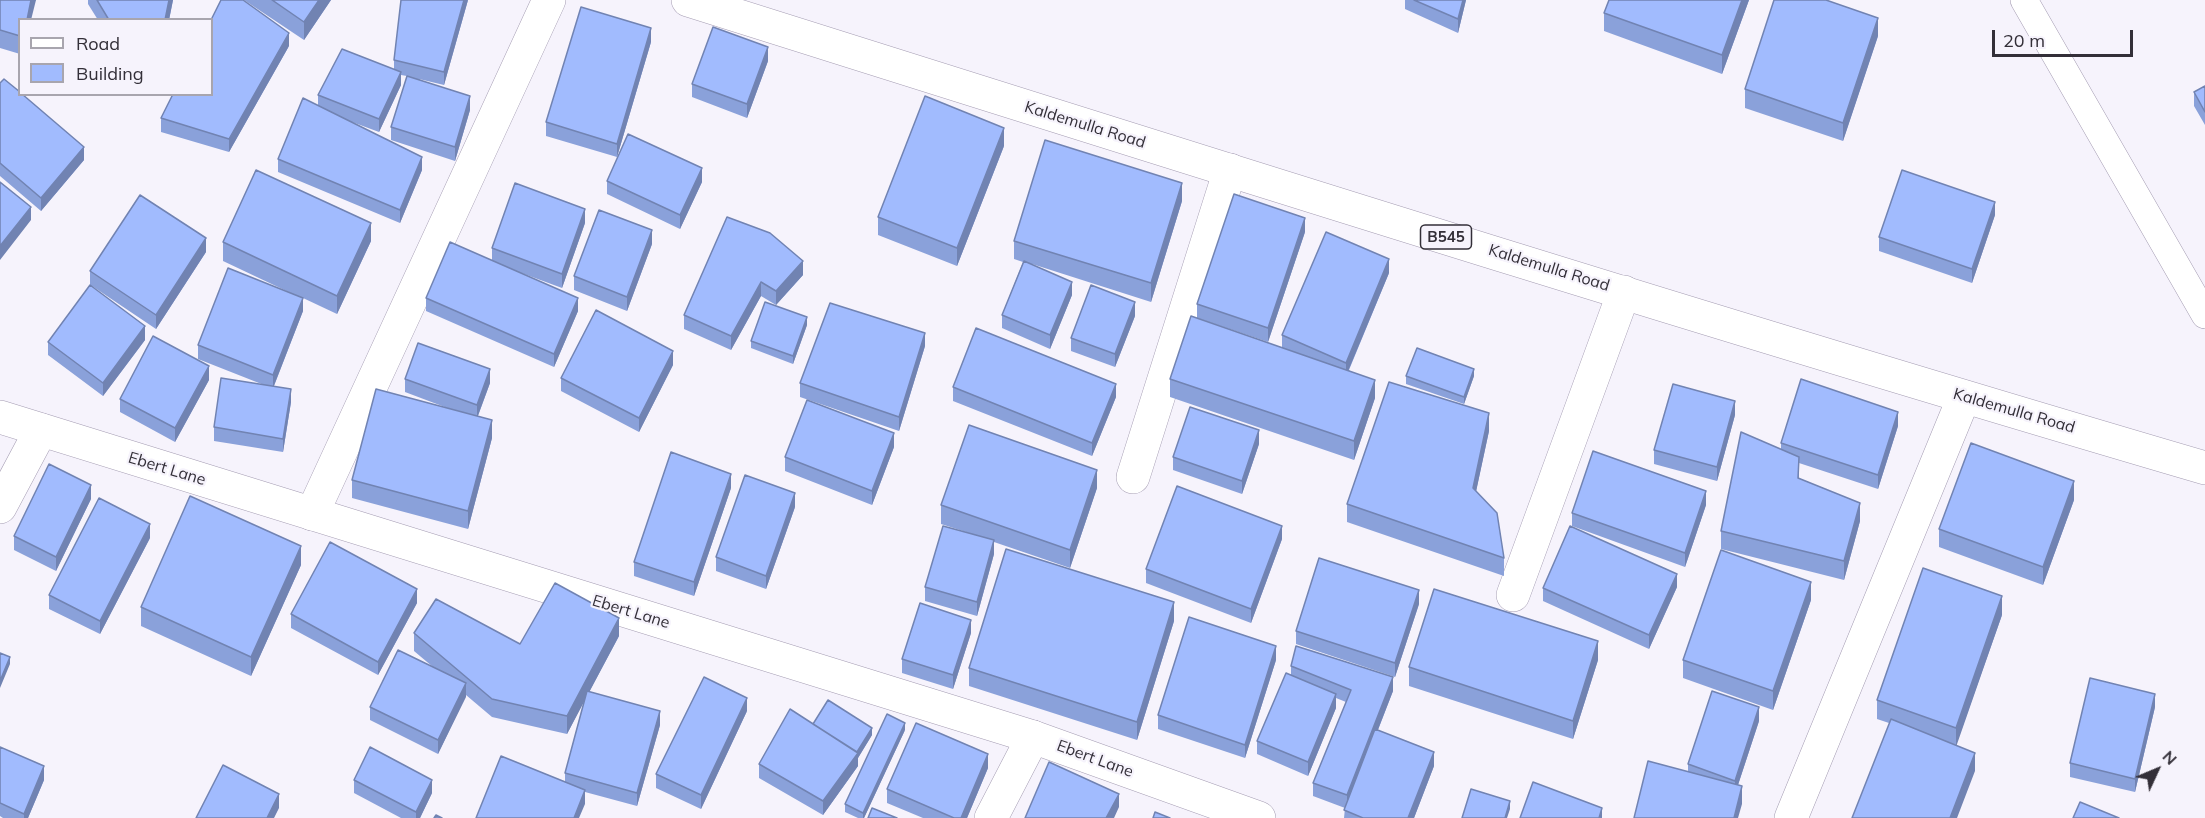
<!DOCTYPE html>
<style>
body{margin:0}
#map{position:relative;width:2205px;height:818px;overflow:hidden;background:#f6f3fc;font-family:Mulish,sans-serif}
canvas{display:block}
.legend{position:absolute;left:18px;top:18px;width:195px;height:78px;box-sizing:border-box;background:#f6f3fc;border:2px solid #a8a5ae;margin:0;padding:8px 10px;list-style:none;font-size:18px;color:#332f38}
.legend li{display:flex;align-items:center;gap:12px;height:30px}
.legend b{width:30px;border:2px solid #a8a5ae}
.north{position:absolute;left:2127px;top:740px;width:60px;height:60px;-webkit-text-stroke:4px #f6f3fc;paint-order:stroke;rotate:46deg;font-size:16px;font-weight:700;line-height:24px;text-align:center;color:#332f38}
.north::after{content:'';display:block;margin:auto;width:21px;height:27px;background:#332f38;clip-path:polygon(50% 0,100% 100%,50% 72%,0 100%)}
.scale{position:absolute;left:1992px;top:30px;width:141px;height:27px;box-sizing:border-box;border:3px solid #332f38;border-top:0;padding-left:8px;font-size:18px;line-height:21px;white-space:nowrap;color:#332f38;-webkit-text-stroke:4px #f6f3fc;paint-order:stroke}
</style>
<div id="map">
<canvas width="2205" height="818"></canvas>
<ul class="legend">
<li><b style="height:8px;background:#fff"></b>Road</li>
<li><b style="height:16px;background:#a1bbfe"></b>Building</li>
</ul>
<div class="north">N</div>
<div class="scale">20 m</div>
</div>
<script>
const c = document.querySelector('canvas').getContext('2d');
c.lineJoin = 'round';
function trace(path, color, width, dash) { c.strokeStyle = color; c.lineWidth = width; c.lineCap = dash ? 'butt' : 'round'; c.setLineDash(dash || []); c.stroke(path); }
function fill(path, color) { c.fillStyle = color; c.fill(path, 'evenodd'); }
function drawText(font, color, halo, rows, align = 'center') {
  c.font = font + ' Mulish,sans-serif'; c.lineWidth = 4.5; c.setLineDash([]); c.textBaseline = 'middle'; c.strokeStyle = halo; c.fillStyle = color; for (const [text, x, y, turn = 0] of rows) {
    c.save(); c.translate(x, y); c.rotate((+turn || 0) * Math.PI / 180); c.textAlign = isNaN(turn) ? turn : align; if (halo) c.strokeText(text, 0, 0); c.fillText(text, 0, 0); c.restore();
  }
}
const lane = new Path2D(`
 M2024 0 2205 315`);
const street = new Path2D(`
 M1133 477 1230 170
 M0 507 41 430
 M312 514 549 0
 M1513 595 1624 292
 M991 818 1033 737
 M1791 818 1964 397`);
const secondary = new Path2D(`
 M0 417 1033 737 1259 818`);
const primary = new Path2D(`
 M688 0C1193 159 1697 319 2205 468`);
trace(lane, '#a59db3', 28);
trace(street, '#a59db3', 34);
trace(secondary, '#a59db3', 34);
trace(primary, '#a59db3', 34);
trace(lane, '#fff', 27);
trace(street, '#fff', 33);
trace(secondary, '#fff', 33);
trace(primary, '#fff', 33);
fill(new Path2D(`
 M0 0H36L20 20V54L0 48Z
 M88 0H173L169 20H98L88 4Z
 M244 0H331L304 40Z
 M468 0 444 85 419 79 470 110 455 161 391 140V127L407 76 401 75V85L379 132 352 122 422 170 400 223 278 172V159L318 105V95L394 69V60Z
 M1405 0H1466L1458 33 1405 9Z
 M1609 0H1749L1722 74 1604 31V13Z
 M1878 36 1843 141 1745 108V89Z
 M651 42 617 157 546 136V122Z
 M289 46 229 152 161 132V118Z
 M768 61 747 118 692 97V84Z
 M0 83 84 160 41 211 0 176Z
 M2205 86V125L2194 106V92Z
 M1004 146 957 266 878 235V217Z
 M607 181 702 182 680 229 607 194Z
 M1182 201 1151 302 1032 264 1072 295 1050 349 1002 328V315L1023 262 1014 259V241Z
 M1995 215 1972 283 1879 251V237Z
 M727 217 803 275 776 305 761 296 731 350 684 329V315Z
 M585 223 562 288 516 271 578 311 554 367 426 311V298L492 260V248Z
 M1305 232 1268 342 1197 318V304Z
 M371 241 337 314 303 298V311L274 386 291 402 283 452 214 441V427L264 385 198 359V345L297 296 223 261V242Z
 M652 244 627 311 574 290V276Z
 M206 252 156 329 92 286 145 340 103 396 48 355V342L90 285V271Z
 M1389 273 1349 370 1375 398 1354 460 1170 397V379L1282 347V335Z
 M1135 316 1115 367 1071 351V338Z
 M807 325 793 364 751 348V341Z
 M925 346 899 431 800 397V383Z
 M673 365 639 432 561 391V378Z
 M1406 376H1474L1464 404 1406 384Z
 M405 379 490 383 478 416 492 438 468 529 352 498V480L450 409 405 392Z
 M209 380 175 442 120 412V399Z
 M953 387 1116 397 1092 456 953 401Z
 M1735 415 1717 481 1654 464V450Z
 M1898 426 1878 489 1799 463V478L1860 521 1844 580 1721 549V531L1781 449V443Z
 M1489 431 1476 491 1504 558V576L1347 522V504Z
 M1259 444 1242 494 1173 470V457Z
 M894 447 872 505 785 471V457Z
 M731 488 694 596 634 576V562Z
 M1097 488 1070 568 994 542V554L977 616 925 601V587L966 532 941 524V505Z
 M91 499 56 571 14 550V536Z
 M2074 500 2043 585 1939 547V529Z
 M1706 505 1685 567 1572 526V513Z
 M795 507 766 589 716 571V557Z
 M150 538 100 634 49 609V595Z
 M1282 539 1251 623 1146 583V569Z
 M301 565 251 676 141 626V607Z
 M1677 587 1649 649 1543 601V588Z
 M1811 600 1773 710 1683 678V660Z
 M417 603 378 675 291 628V614Z
 M1419 604 1395 677 1296 644V631Z
 M2002 615 1956 745 1975 771 1889 723 1877 719V700Z
 M1174 621 1137 740 969 686V668Z
 M414 633 520 644 619 636 589 692 660 725 637 806 585 792V804L565 782V773L584 701 567 734 492 717 466 695 438 754 370 720V707L433 667 414 651Z
 M971 633 953 689 902 673V659Z
 M1276 660 1245 758 1158 729V715Z
 M1598 660 1573 739 1409 686V667Z
 M1291 666 1393 691 1378 730 1434 766 1414 818H1344L1345 808 1313 796V783L1346 702 1336 698V708L1308 776 1257 754V741L1291 675Z
 M2155 707 2135 792 2070 777V763Z
 M747 711 701 809 656 788V774Z
 M1759 721 1738 785 1742 804 1688 772V764Z
 M813 724 872 735 858 758V766L823 815 759 778V764Z
 M905 730 864 818H858L845 812V804Z
 M0 747 44 780 28 818H3L0 816Z
 M988 768 967 818H923L887 803V789Z
 M354 780 432 793 420 818H401L354 793Z`), '#8aa1da');
fill(new Path2D(`
 M31 0H36L31 20H27Z
 M169 0H173L169 20H165Z
 M319 0H331L304 40V22Z
 M464 0H468L444 85V72Z
 M1463 0H1466L1458 33V19Z
 M1742 0H1749L1722 74V55Z
 M1878 18V36L1843 141V123Z
 M651 28V42L617 157V144Z
 M289 33V46L229 152V139Z
 M768 47V61L747 118V104Z
 M401 72V85L379 132V119Z
 M470 96V110L455 161V147Z
 M1004 128V146L957 266V248Z
 M84 147V160L41 211V198Z
 M422 157V170L400 223V210Z
 M702 168V182L680 229V215Z
 M1182 183V201L1151 302V283Z
 M1995 202V215L1972 283V269Z
 M31 207V220L0 260V246Z
 M585 209V223L562 288V274Z
 M1305 218V232L1268 342V328Z
 M371 223V241L337 314V296Z
 M652 230V244L627 311V297Z
 M206 238V252L156 329V315Z
 M1389 259V273L1346 376V363Z
 M803 261V275L776 305V291Z
 M761 282V296L731 350V336Z
 M1072 282V295L1050 349V335Z
 M303 298V311L273 388V375Z
 M578 298V311L554 367V354Z
 M1135 302V316L1115 367V354Z
 M807 317V325L793 364V356Z
 M145 326V340L103 396V383Z
 M925 333V346L899 431V417Z
 M673 351V365L639 432V418Z
 M209 366V380L175 442V428Z
 M490 369V383L477 418V405Z
 M1474 369V376L1464 404V397Z
 M1375 380V398L1354 460V441Z
 M1116 384V397L1092 456V443Z
 M291 389V402L283 452V439Z
 M1735 401V415L1717 481V467Z
 M1898 412V426L1878 489V475Z
 M1489 413V431L1473 506V488Z
 M492 420V438L468 529V511Z
 M1259 430V444L1242 494V481Z
 M894 433V447L872 505V491Z
 M1097 470V488L1070 568V550Z
 M731 474V488L694 596V582Z
 M2074 481V500L2043 585V567Z
 M91 485V499L56 571V557Z
 M1706 491V505L1685 567V553Z
 M795 493V507L766 589V576Z
 M1860 503V521L1844 580V561Z
 M150 524V538L100 634V621Z
 M1282 526V539L1251 623V609Z
 M994 540V554L977 616V602Z
 M301 546V565L251 676V657Z
 M1677 574V587L1649 649V635Z
 M1811 582V600L1773 710V691Z
 M417 589V603L378 675V662Z
 M1419 590V604L1395 677V663Z
 M2002 596V615L1956 747V728Z
 M1174 602V621L1137 740V722Z
 M619 618V636L567 734V716Z
 M971 620V633L953 689V675Z
 M1598 641V660L1573 739V721Z
 M1276 646V660L1245 758V745Z
 M10 657V664L0 688V681Z
 M1393 677V691L1347 809V795Z
 M466 683V697L438 754V740Z
 M1336 694V708L1308 776V762Z
 M2155 694V707L2135 792V779Z
 M747 698V711L701 809V795Z
 M1759 707V721L1735 794V781Z
 M660 711V725L637 806V793Z
 M905 723V730L864 818H863V813Z
 M872 728V735L858 758V766L823 815V801Z
 M1434 752V766L1414 818H1408Z
 M1975 753V771L1957 818H1950Z
 M988 754V768L967 818H961Z
 M44 766V780L28 818H24V814Z
 M432 780V793L420 818H416V812Z
 M1742 786V804L1738 818H1734Z
 M585 790V804L579 818H574Z
 M279 794V808L274 818H267Z
 M1119 794V807L1114 818H1106Z
 M1510 801V809L1507 818H1505Z
 M1602 808V818H1599Z`), '#7183b2');
const building = new Path2D(`
 M0 0H31L27 20H20V36L0 30Z
 M97 0H169L165 20H109Z
 M221 0H243L289 33 229 139 161 118 173 94H212L211 20Z
 M272 0H319L304 22Z
 M401 0H464L444 72 394 60Z
 M1414 0H1463L1458 19Z
 M1609 0H1742L1722 55 1604 13Z
 M1774 0H1826L1878 18 1843 123 1745 89Z
 M581 7 651 28 617 144 546 122Z
 M713 27 768 47 747 104 692 84Z
 M342 49 401 72 379 119 318 95Z
 M407 76 470 96 455 147 391 127Z
 M4 79 20 92V94H22L84 147 41 198 0 163V83Z
 M2205 86V112L2194 92Z
 M925 96 1004 128 957 248 878 217Z
 M303 98 422 157 400 210 278 159Z
 M628 134 702 168 680 215 607 181Z
 M1045 140 1182 183 1151 283 1014 241Z
 M256 170 371 223 337 296 223 242Z
 M1902 170 1995 202 1972 269 1879 237Z
 M0 182 31 207 0 246Z
 M515 183 585 209 562 274 492 248Z
 M1234 194 1305 218 1268 328 1197 304Z
 M140 195 206 238 156 315 90 271Z
 M599 210 652 230 627 297 574 276Z
 M727 217 770 233 803 261 776 291 761 282 731 336 684 315Z
 M1326 232 1389 259 1346 363 1282 335Z
 M450 242 578 298 554 354 426 298Z
 M1024 261 1072 282 1050 335 1002 315Z
 M228 268 303 298 273 375 198 345Z
 M90 285 145 326 103 383 48 342Z
 M1091 285 1135 302 1115 354 1071 338Z
 M765 302 807 317 793 356 751 341Z
 M830 303 925 333 899 417 800 383Z
 M596 310 673 351 639 418 561 378Z
 M1191 316 1375 380 1354 441 1170 379Z
 M976 328 1116 384 1092 443 953 387Z
 M153 336 209 366 175 428 120 399Z
 M418 343 490 369 477 405 405 379Z
 M1417 348 1474 369 1464 397 1406 376Z
 M221 378 291 389 283 439 214 427Z
 M1801 379 1898 412 1878 475 1781 443Z
 M1389 382 1489 413 1473 488 1497 513 1504 558 1347 504Z
 M1673 384 1735 401 1717 467 1654 450Z
 M376 389 492 420 468 511 352 480Z
 M807 400 894 433 872 491 785 457Z
 M1190 407 1259 430 1242 481 1173 457Z
 M969 425 1097 470 1070 550 941 505Z
 M1741 432 1799 457 1798 478 1860 503 1844 561 1721 531Z
 M1971 443 2074 481 2043 567 1939 529Z
 M1593 451 1706 491 1685 553 1572 513Z
 M671 452 731 474 694 582 634 562Z
 M49 464 91 485 56 557 14 536Z
 M745 475 795 493 766 576 716 557Z
 M1177 486 1282 526 1251 609 1146 569Z
 M190 496 301 546 251 657 141 607Z
 M99 498 150 524 100 621 49 595Z
 M943 526 994 540 977 602 925 587Z
 M1570 526 1677 574 1649 635 1543 588Z
 M330 542 417 589 378 662 291 614Z
 M1006 549 1174 602 1137 722 969 668Z
 M1721 550 1811 582 1773 691 1683 660Z
 M1319 558 1419 590 1395 663 1296 631Z
 M1923 568 2002 596 1956 728 1877 700Z
 M555 583 619 618 567 716 492 699 414 633 436 599 520 644Z
 M1434 589 1598 641 1573 721 1409 667Z
 M920 603 971 620 953 675 902 659Z
 M1189 617 1276 646 1245 745 1158 715Z
 M1296 646 1393 677 1347 795 1313 783 1351 690 1291 666Z
 M398 650 466 683 438 740 370 707Z
 M0 653 10 657 0 681Z
 M1286 673 1336 694 1308 762 1257 741Z
 M704 677 747 698 701 795 656 774Z
 M2090 678 2155 694 2135 779 2070 763Z
 M587 691 660 711 637 793 565 773Z
 M1712 691 1759 707 1735 781 1688 764Z
 M828 700 872 728 857 752 813 724Z
 M790 709 858 753 823 801 759 764Z
 M887 714 905 723 863 813 845 804Z
 M1891 719 1975 753 1950 818H1852Z
 M916 723 988 754 961 818H954L887 789Z
 M1375 729 1434 752 1408 818H1363L1344 810Z
 M0 747 44 766 24 814 0 803Z
 M370 747 432 780 416 812 354 780Z
 M501 756 585 790 574 818H476Z
 M1648 761 1742 786 1734 818H1634Z
 M1049 762 1119 794 1106 818H1025Z
 M223 765 279 794 267 818H196Z
 M1533 782 1602 808 1599 818H1520Z
 M1471 789 1510 801 1505 818H1462Z
 M2080 802 2119 818H2073Z
 M872 808 897 818H868Z
 M1155 812 1170 818H1153Z
 M436 815 442 818H434Z`);
fill(building, '#a1bbfe');
trace(building, '#7183b2', 1.5);
for (const [x, y, w] of [
 [1446,237,51]
]) { const box = new Path2D(); box.roundRect(x - w / 2, y - 12, w, 24, 4.5); c.fillStyle = '#f6f3fc'; c.fill(box); trace(box, '#332f38', 1.5); }
drawText('bold 15px', '#332f38', null, [
 ["B545",1446,237]
]);
drawText('16px', '#332f38', '#f6f3fc', [
 ["Kaldemulla Road",1085,125,17],
 ["Kaldemulla Road",1549,268,17],
 ["Kaldemulla Road",2014,411,16],
 ["Ebert Lane",167,469,17],
 ["Ebert Lane",631,612,17],
 ["Ebert Lane",1095,759,20]
]);
</script>
